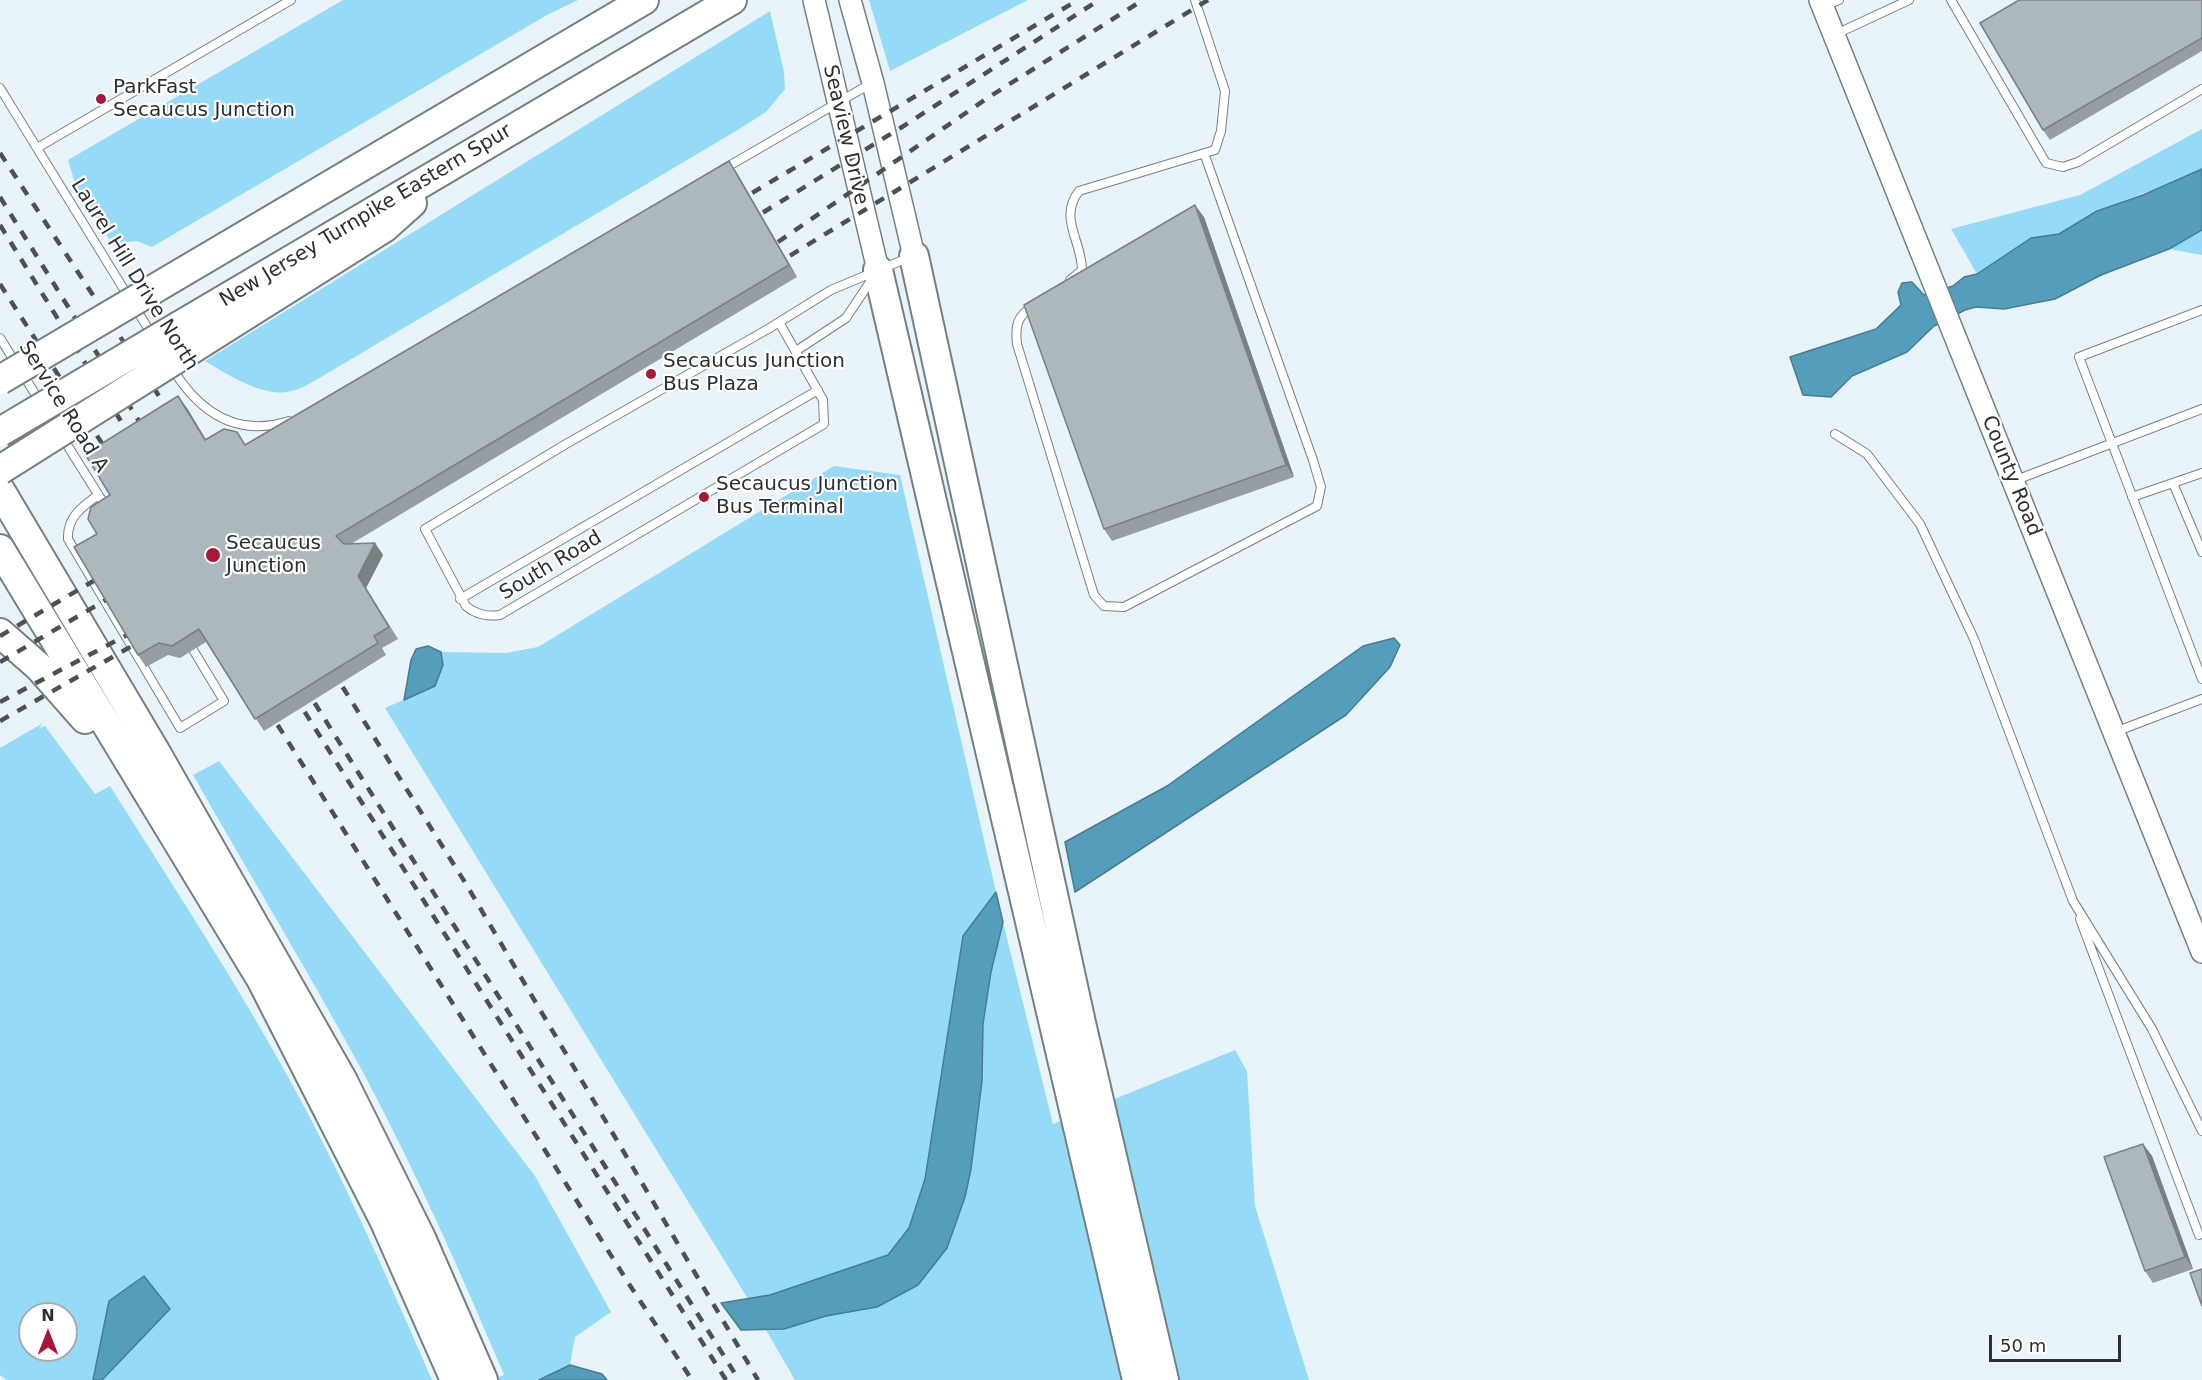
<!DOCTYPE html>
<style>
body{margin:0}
#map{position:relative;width:2202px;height:1380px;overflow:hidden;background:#e8f4f9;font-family:"DejaVu Sans",sans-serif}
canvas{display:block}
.north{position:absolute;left:18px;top:1302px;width:60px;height:60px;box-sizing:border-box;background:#fff;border:2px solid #aaacad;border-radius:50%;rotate:0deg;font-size:16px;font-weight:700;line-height:24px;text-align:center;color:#2b2f31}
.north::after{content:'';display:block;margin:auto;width:21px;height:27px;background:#ab1537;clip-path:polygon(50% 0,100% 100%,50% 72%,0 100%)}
.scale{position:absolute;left:1989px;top:1335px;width:132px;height:27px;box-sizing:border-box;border:3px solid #2b2f31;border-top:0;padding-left:8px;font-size:18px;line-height:21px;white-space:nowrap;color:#2b2f31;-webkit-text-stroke:4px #fff;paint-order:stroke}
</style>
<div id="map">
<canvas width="2202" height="1380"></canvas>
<div class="north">N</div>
<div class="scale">50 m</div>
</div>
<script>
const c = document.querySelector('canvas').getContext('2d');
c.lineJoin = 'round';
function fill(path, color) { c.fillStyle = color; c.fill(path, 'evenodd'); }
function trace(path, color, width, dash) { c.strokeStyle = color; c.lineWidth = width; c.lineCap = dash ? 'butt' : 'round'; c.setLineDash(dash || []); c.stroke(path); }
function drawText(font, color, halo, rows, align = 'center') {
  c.font = font + ' "DejaVu Sans",sans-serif'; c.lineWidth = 4.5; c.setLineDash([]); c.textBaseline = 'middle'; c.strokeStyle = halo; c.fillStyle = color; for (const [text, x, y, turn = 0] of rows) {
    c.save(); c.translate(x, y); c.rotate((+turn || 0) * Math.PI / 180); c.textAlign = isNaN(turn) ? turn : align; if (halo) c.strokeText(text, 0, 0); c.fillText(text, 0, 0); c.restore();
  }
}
fill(new Path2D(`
 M343 0H578L547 15 152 247 137 241 112 244 75 183 68 160Z
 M869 0H1028L890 71Z
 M770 11 784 72 785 89 766 112 736 131 321 377C312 382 302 389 291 391 266 399 226 374 205 361Z
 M2202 129V169L2194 174 2097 211 2059 234 2031 238 1977 274 1951 229 2080 195Z
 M2202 230V255L2169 249Z
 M834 466 900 475 996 892 963 936 925 1179 909 1228 888 1255 770 1295 748 1299 385 708 435 686 443 665 441 652 506 653 538 647Z
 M43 723 39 728 45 726 95 794 110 786C177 892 246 997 305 1108 352 1197 392 1288 432 1380H102L170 1310 109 1302 93 1380H6L0 1375V748ZM30 1314H66V1350H30Z
 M219 761 535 1176 611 1312 575 1337 570 1365 539 1380H492L504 1375C461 1273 416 1172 364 1074 309 973 250 875 193 775Z
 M1003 922 1053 1124 1235 1050 1247 1071 1255 1206 1309 1380H795L766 1330 784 1329 826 1316 965 1197 982 1081 983 1024 991 972Z`), '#95dbf8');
const water = new Path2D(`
 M2202 169V230L2169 249 2101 275 2055 299 2004 309 1976 307 1965 310 1934 326 1907 352 1852 376 1831 397 1803 395 1790 357 1876 329 1901 305 1898 292 1902 283 1912 282 1924 295 1953 286 1964 277 1977 274 2031 238 2059 234 2097 211 2143 195Z
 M1394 638 1400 645 1390 667 1346 715 1075 892 1065 842 1167 786 1363 646Z
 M428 646 441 652 443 665 435 686 404 700 411 660 416 649Z
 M996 892 1003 922 991 972 983 1024 982 1081 971 1169 965 1197 947 1248 918 1285 877 1307 826 1316 784 1329 741 1330 721 1303 770 1295 888 1255 909 1228 925 1179 963 936Z
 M144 1276 170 1309 102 1380H93L109 1301Z
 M570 1365 602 1374 607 1380H539Z`);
fill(water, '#549dbb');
trace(water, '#487c92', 1.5);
const lane = new Path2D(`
 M1951 0 2046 163 2063 167 2078 162 2202 89
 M1823 6 1839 0
 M1836 34 1909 0
 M0 88 128 296
 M37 148 291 0
 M722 170 870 84
 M1070 280 1082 270C1082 241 1058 218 1079 191L1215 150 1221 131 1225 91 1195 0
 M1033 306C1017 316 1015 326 1017 344L1094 595 1104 606 1124 607 1317 506 1321 487 1313 460 1204 153
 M135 307 152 335
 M2202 310 2079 357 2202 679
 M779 322 823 400 824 424 500 615C488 617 475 614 466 606L425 529 566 444 768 329 831 290 910 257
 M0 338 106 507
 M796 351 846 318 872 279
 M172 368C199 412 236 438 289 421
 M1835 434 1867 454 1920 524 1974 639 2073 901 2152 1029 2202 1131
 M2016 480 2202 409
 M2173 483 2202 552
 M98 495C82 507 67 517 68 539L180 728 224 701 189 643
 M2132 497 2202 473
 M460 599 818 390
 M2115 732 2202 699
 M2080 919 2199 1235`);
const secondary = new Path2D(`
 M814 0 878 270
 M850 0 873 83 914 256
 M1820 0 2202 952`);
const highway = new Path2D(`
 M914 256 1081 1023 1164 1380
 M878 270 1137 1380
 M154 289 644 0
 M179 326 732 0
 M192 349 384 228 412 203
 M0 490 155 751 343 1081 421 1238 483 1380
 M0 549 261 979 385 1222 455 1380
 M0 633 39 667 85 719`);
trace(lane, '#758084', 10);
trace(secondary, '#758084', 24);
trace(highway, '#758084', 32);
trace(lane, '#fff', 8);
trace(secondary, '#fff', 21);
trace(highway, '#fff', 28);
trace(new Path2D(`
 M0 153 174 419
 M0 197 147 434
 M735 203 1078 0
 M746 223 902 127 1099 0
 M0 225 135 444
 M778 242 989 97 1143 0
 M773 266 1208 0
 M0 284 110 456
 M0 636 107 573
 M0 662 121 591
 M332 670 466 884 758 1380
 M304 686 739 1380
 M294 695 726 1380
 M0 702 127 635
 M267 708 629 1284 692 1380
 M0 721 146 638`), '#4c5254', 4.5, [10, 10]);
const highwayBridge = new Path2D(`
 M0 380 154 289
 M0 432 179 326
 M0 470 192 349`);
trace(highwayBridge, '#758084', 32, []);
trace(highwayBridge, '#fff', 28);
fill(new Path2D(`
 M2202 0V51L2050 140 2043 130Z
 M729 161 737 173 797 277 351 544 375 543 383 555 366 588 398 639 382 648 386 655 264 731 206 642 180 658 168 655 146 667 138 655 97 534 110 495 187 408 206 440 246 444Z
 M1204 217 1294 477 1112 541 1104 529Z
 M2143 1144 2152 1156 2193 1269 2153 1283 2145 1271Z`), '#959ea3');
fill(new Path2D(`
 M729 161 737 173 797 277 789 265Z
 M1195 205 1204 217 1294 477 1286 465Z
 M178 396 187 408 214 453 205 440Z
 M375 543 383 555 366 588 398 639 358 576Z
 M2143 1144 2152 1156 2193 1269 2185 1257Z`), '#798184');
const building = new Path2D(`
 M2019 0H2202V38L2043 130 1980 23Z
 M729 161 789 265 336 536 344 544 375 543 358 576 389 627 374 636 378 643 255 719 199 629 172 646 159 643 138 655 74 547 97 534 88 519 91 507 110 495 85 454 178 396 205 440 224 429 237 432 245 445Z
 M1195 205 1286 465 1104 529 1024 305Z
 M2143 1144 2185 1257 2145 1271 2104 1157Z
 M2202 1269V1306L2190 1273Z`);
fill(building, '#adb8bd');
trace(building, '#798184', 1.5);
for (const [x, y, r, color] of [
 [101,99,6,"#ab1537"],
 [651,374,6,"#ab1537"],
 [704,497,6,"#ab1537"],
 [213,555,8,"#ab1537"]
]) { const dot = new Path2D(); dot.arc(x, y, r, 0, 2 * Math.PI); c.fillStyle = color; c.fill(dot); trace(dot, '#fff', 2); }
drawText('20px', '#2b2f31', '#fff', [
 ["ParkFast",113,88],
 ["Secaucus Junction",113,111],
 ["Secaucus Junction",663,362],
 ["Bus Plaza",663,385],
 ["Secaucus Junction",716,485],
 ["Bus Terminal",716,508],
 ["Secaucus",226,544],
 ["Junction",226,567]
], 'left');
drawText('20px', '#2b2f31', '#fff', [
 ["Seaview Drive",845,135,77],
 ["New Jersey Turnpike Eastern Spur",366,216,-31],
 ["Laurel Hill Drive North",134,275,58],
 ["Service Road A",63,407,58],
 ["County Road",2011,476,68],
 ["South Road",551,566,-31]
]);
</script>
